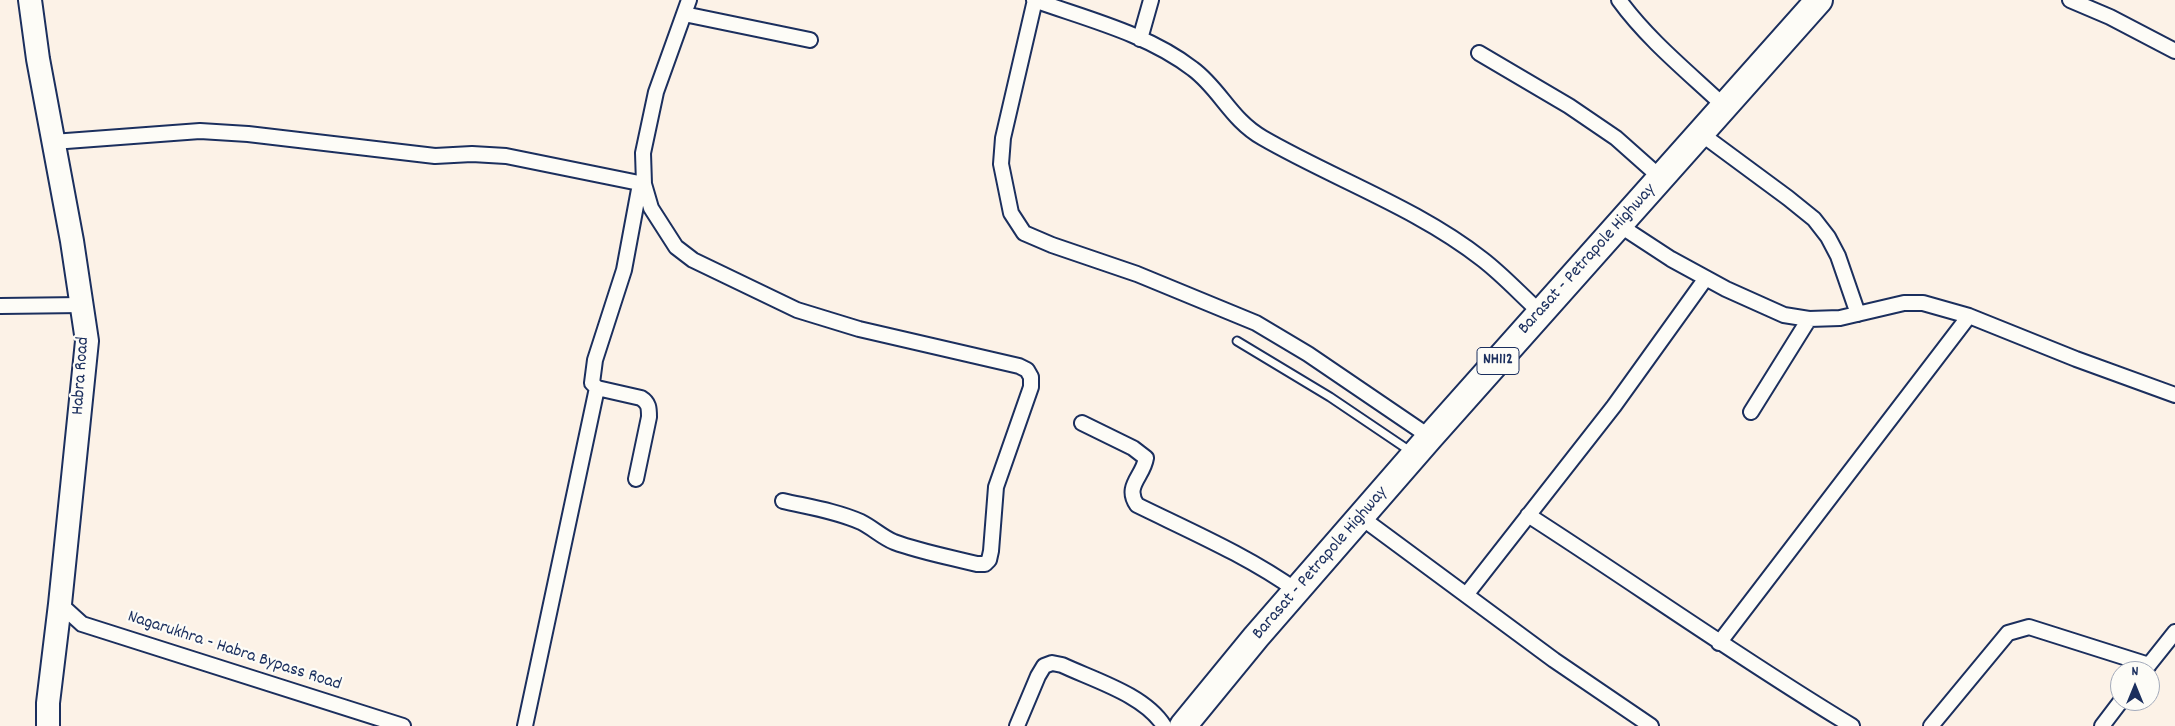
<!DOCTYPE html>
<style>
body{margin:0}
#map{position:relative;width:2175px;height:726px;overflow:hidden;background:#fcf2e7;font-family:Dekko,sans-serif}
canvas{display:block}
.north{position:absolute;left:2110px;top:661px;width:50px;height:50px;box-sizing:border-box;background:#fdfcf7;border:1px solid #a3aaba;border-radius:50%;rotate:0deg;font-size:14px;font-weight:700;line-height:20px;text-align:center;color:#1b2f5e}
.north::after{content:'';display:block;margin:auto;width:18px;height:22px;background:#1b2f5e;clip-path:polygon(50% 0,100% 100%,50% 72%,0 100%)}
</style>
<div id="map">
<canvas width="2175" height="726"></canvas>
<div class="north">N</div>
</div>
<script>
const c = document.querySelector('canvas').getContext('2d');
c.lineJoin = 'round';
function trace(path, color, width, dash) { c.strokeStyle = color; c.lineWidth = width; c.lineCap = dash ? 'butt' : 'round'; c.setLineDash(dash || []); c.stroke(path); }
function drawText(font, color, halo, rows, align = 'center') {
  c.font = font + ' Dekko,sans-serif'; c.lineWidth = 4.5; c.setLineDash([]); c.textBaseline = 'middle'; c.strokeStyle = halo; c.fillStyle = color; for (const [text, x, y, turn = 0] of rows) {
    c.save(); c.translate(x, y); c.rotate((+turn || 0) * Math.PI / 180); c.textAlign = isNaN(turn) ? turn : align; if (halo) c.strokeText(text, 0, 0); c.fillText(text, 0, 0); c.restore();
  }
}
const lane = new Path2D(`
 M1237 341 1330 397 1410 451`);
const street = new Path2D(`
 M689 0 656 92 643 153 644 184 651 208 676 247 693 260 797 310 859 329 1019 366 1027 370 1031 377V387L996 487 991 551 989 560 985 564H977C949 557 921 552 894 542 882 537 873 528 861 522 836 511 809 507 783 501
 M1034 0C1087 19 1148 34 1193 69 1220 89 1231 120 1263 138 1334 179 1417 208 1482 259 1503 275 1521 295 1541 313
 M1035 0 1003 138 1001 164 1011 213 1024 233 1052 245 1137 274 1256 323 1308 354 1430 437
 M1619 0C1648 40 1688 72 1724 106
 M2070 0 2110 17 2175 51
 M684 14 810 40
 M1140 39 1151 0
 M1479 53 1569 106 1616 138 1661 178
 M1700 133 1788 198 1814 219 1828 237 1838 256 1858 314
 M53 142 200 131 248 134 435 156 472 154 506 156 644 184
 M1619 225 1671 259 1726 289 1784 315 1809 319 1840 318 1904 303H1923L1969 316 2076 359 2175 395
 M0 306 82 305
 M1751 412 1809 319
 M1082 423 1133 448 1146 458C1143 477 1124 486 1137 505 1192 532 1248 556 1297 591
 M636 479 649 417C649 408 649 403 641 398L597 388 592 383 595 360 624 270 640 184
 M1528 515C1637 585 1742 660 1852 726
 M1362 518 1554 660 1651 726
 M1466 595 1614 406 1706 278
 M60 604 82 624 403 726
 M1719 643 1969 316
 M2144 671 2175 632
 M525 726 597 388
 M1017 726 1038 676 1044 666 1052 663 1062 665C1094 680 1145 695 1164 726
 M1931 726 2008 633 2029 627 2149 665
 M2102 726 2121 701`);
const primary = new Path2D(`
 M30 0 38 59 72 241 87 341 60 604 48 703V726`);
const highway = new Path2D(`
 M1183 726 1256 637 1430 437 1819 0`);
trace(lane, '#1b2f5e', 11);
trace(street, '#1b2f5e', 18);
trace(primary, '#1b2f5e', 26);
trace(highway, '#1b2f5e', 30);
trace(lane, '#fdfcf7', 7);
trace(street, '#fdfcf7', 14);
trace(primary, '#fdfcf7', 22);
trace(highway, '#fdfcf7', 26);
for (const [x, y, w] of [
 [1498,361,42]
]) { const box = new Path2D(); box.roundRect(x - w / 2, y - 13.5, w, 27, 4); c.fillStyle = '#fdfcf7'; c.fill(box); trace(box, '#1b2f5e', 1); }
drawText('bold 16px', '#1b2f5e', null, [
 ["NH112",1498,361]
]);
drawText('18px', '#1b2f5e', '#fdfcf7', [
 ["Barasat - Petrapole Highway",1588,260,-48],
 ["Habra Road",82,376,-86],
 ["Barasat - Petrapole Highway",1321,564,-49],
 ["Nagarukhra - Habra Bypass Road",234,652,18]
]);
</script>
